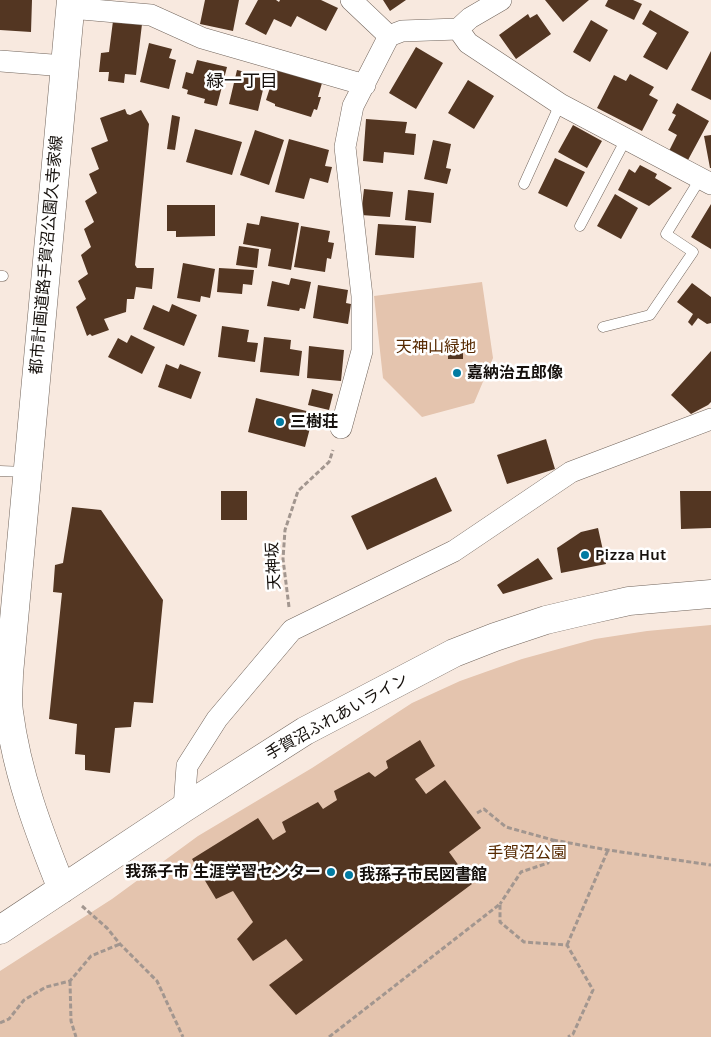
<!DOCTYPE html>
<meta charset="utf-8">
<style>
body{margin:0}
canvas{display:block;background:#f8e9df}
</style>
<canvas width="711" height="1037"></canvas>
<script>
const c = document.querySelector('canvas').getContext('2d');
c.lineJoin = 'round';
function fill(path, color) { c.fillStyle = color; c.fill(path, 'evenodd'); }
function trace(path, color, width, dash) { c.strokeStyle = color; c.lineWidth = width; c.lineCap = dash ? 'butt' : 'round'; c.setLineDash(dash || []); c.stroke(path); }
function drawText(font, color, halo, rows, align = 'center') {
  c.font = font + ' Karla,"Noto Sans JP",sans-serif'; c.lineWidth = 5; c.setLineDash([]); c.textBaseline = 'middle'; c.strokeStyle = halo; c.fillStyle = color; for (const [text, x, y, turn = 0] of rows) {
    c.save(); c.translate(x, y); c.rotate((+turn || 0) * Math.PI / 180); c.textAlign = isNaN(turn) ? turn : align; if (halo) c.strokeText(text, 0, 0); c.fillText(text, 0, 0); c.restore();
  }
}
fill(new Path2D(`
 M482 282 493 358 474 403 422 417 383 378 374 296Z
 M711 625V1037H0V971L112 899 198 836 312 768 412 703 460 681 522 659 595 639 647 631Z`), '#e4c4ae');
fill(new Path2D(`
 M0 0H32L31 32 0 30Z
 M205 0H239L233 31 200 24Z
 M258 0H276L279 2 280 0H321L338 8 326 31 297 16 291 27 274 19 266 35 245 24Z
 M383 0H406L390 11Z
 M545 0H589L563 22Z
 M608 0H633L642 4 634 20 605 6Z
 M650 10 689 32 667 70 643 57 657 33 642 24Z
 M528 14 530 18 537 14 551 34 516 59 499 35Z
 M591 20 608 30 590 62 573 52Z
 M113 21 142 24 136 75 125 74 124 83 108 81 109 72H99L101 53 109 52Z
 M149 43 172 49 169 58 176 60 169 89 140 82Z
 M416 47 443 63 416 109 389 93Z
 M711 51V100L691 90Z
 M197 60 227 67 217 106 204 103 205 99 187 94 188 90 182 88 186 72 193 74Z
 M276 69 322 83 318 97H321L317 110 314 109 311 117 275 106V104L266 100Z
 M237 70 266 77 258 111 229 104Z
 M630 74 654 87 649 95 658 100 642 131 597 108 614 75 626 81Z
 M468 80 494 96 474 129 448 113Z
 M677 103 709 121 688 160 669 151 677 135 668 130 676 115 672 113Z
 M125 109 127 114 130 115 141 110 149 124 135 265 137 268H154L152 289 136 287 134 299H127L126 312 104 319 109 330 92 336 90 334 87 336 76 307 86 299 78 281 88 274 81 255 91 247 84 229 94 222 85 201 97 193 89 174 99 169 91 148 108 141 100 118Z
 M172 115 180 117 175 150 167 149Z
 M366 119 407 122 405 133 416 134 414 155 384 152 383 163 363 161Z
 M573 125 602 141 587 168 558 152Z
 M195 129 242 142 232 175 186 162Z
 M255 130 284 140 269 185 240 175Z
 M711 135V168H710L704 136Z
 M289 139 329 150 325 166 332 167 328 183 310 178 304 199 275 192Z
 M433 140 451 144 446 168 451 169 447 184 424 179Z
 M555 158 585 172 567 207 538 193Z
 M640 165 657 174 655 178 672 188 649 206 618 190 629 169 635 173Z
 M364 189 393 192 390 217 361 215Z
 M408 190 434 193 431 223 405 220Z
 M615 194 638 208 621 239 597 226Z
 M711 204V249L691 237Z
 M167 205H215V236L176 237V231H167Z
 M261 216 299 223 291 270 268 266 271 249 243 244 247 223 259 225Z
 M378 224 416 226 414 258 375 255Z
 M301 226 330 231 328 242 334 243 331 259 327 258 325 272 294 267Z
 M239 246 259 249 257 268 236 265Z
 M183 263 215 269 210 298 201 296 200 302 177 298Z
 M219 268 254 270 252 285 243 284 242 294 217 292Z
 M291 278 311 282 305 309 300 308 299 311 267 306 272 281 289 285Z
 M692 283 711 297V323L707 324 698 318 692 326 688 322 693 314 677 302Z
 M318 285 348 290 346 303 351 304 348 324 313 318Z
 M172 304 197 315 184 346 143 329 153 305 169 312Z
 M222 326 249 330 247 342 258 343 255 362 218 357Z
 M131 335 155 347 142 374 108 357 118 338 127 343Z
 M264 337 291 340 290 349 302 351 299 376 260 372Z
 M448 343H463V359H448Z
 M309 346 344 350 341 381 307 378Z
 M711 351V402L708 405 691 414 671 395Z
 M166 364 178 369 180 364 201 372 191 399 158 387Z
 M312 389 333 394 329 410 308 405Z
 M256 398 314 413 305 447 248 432Z
 M546 439 555 469 507 484 497 455Z
 M436 477 452 511 367 550 351 516Z
 M221 491H247V520H221Z
 M680 491H711V528L681 529Z
 M72 507 101 510 163 600 153 703 134 702 131 727 115 728 110 773 85 770V755L75 754 77 724 49 719 62 593 53 592 55 565 63 563Z
 M598 528 606 564 561 573 557 548 581 532Z
 M538 558 553 579 503 594 497 585Z
 M420 740 435 766 415 779 426 794 445 780 481 828 449 852 472 884 296 1015 269 985 303 960 286 939 253 961 237 939 253 922 233 891 216 899 192 859 258 818 273 840 286 832 282 822 318 802 323 809 337 800 334 791 369 772 375 777 388 768 386 761Z`), '#533622');
const lane = new Path2D(`
 M524 184 560 104
 M580 226 626 139
 M0 276H3
 M603 327 650 315 693 252 666 234 700 179
 M0 471 26 472`);
const street = new Path2D(`
 M351 0 389 36 402 31 458 29 468 43 560 104 711 184
 M70 8 151 15 202 38 365 85
 M458 29 470 18 501 0
 M0 61 65 66
 M341 428 362 351V296L345 147 353 106 389 36
 M184 808 187 766 217 719 292 630 454 551 571 472 711 419`);
const secondary = new Path2D(`
 M62 889C39 832 17 774 9 712 7 700 9 686 9 674L71 0
 M0 930 184 808 305 731 454 653 495 637 546 620 580 612 629 601 711 594`);
trace(lane, '#72655c', 11);
trace(street, '#72655c', 22);
trace(secondary, '#72655c', 29);
trace(new Path2D(`
 M289 607 283 559 285 530 298 491 329 462 333 450
 M477 813 484 809 506 827 553 840 548 863 521 872 500 904
 M553 840 608 850 711 865
 M82 906 107 928 120 944 157 981 183 1037
 M567 945 608 850
 M70 981 71 1021 76 1037
 M0 1023 9 1019 24 1000 46 987 70 981 91 956 120 944
 M329 1037 500 904V922L524 942 567 945 593 990 573 1034 568 1037`), '#a2968f', 3, [5, 2.5]);
trace(lane, '#fff', 10);
trace(street, '#fff', 21);
trace(secondary, '#fff', 28);
for (const [x, y, r, color] of [
 [457,373,5,"#017ba2"],
 [280,422,5,"#017ba2"],
 [585,555,5,"#017ba2"],
 [331,872,5,"#017ba2"],
 [349,875,5,"#017ba2"]
]) { const dot = new Path2D(); dot.arc(x, y, r, 0, 2 * Math.PI); c.fillStyle = color; c.fill(dot); trace(dot, '#fff', 2); }
drawText('16px', '#16110d', '#fff', [
 ["都市計画道路手賀沼公園久寺家線",47,255,-85],
 ["天神坂",274,566,-93],
 ["手賀沼ふれあいライン",337,717,-29]
]);
drawText('16px', '#562900', '#fff', [
 ["天神山緑地",436,347],
 ["手賀沼公園",527,853]
]);
drawText('bold 16px', '#16110d', '#fff', [
 ["嘉納治五郎像",467,373],
 ["三樹荘",290,422],
 ["Pizza Hut",595,555],
 ["我孫子市 生涯学習センター",321,872,"right"],
 ["我孫子市民図書館",359,875]
], 'left');
drawText('18px', '#16110d', '#fff', [
 ["緑一丁目",242,82]
]);
</script>
